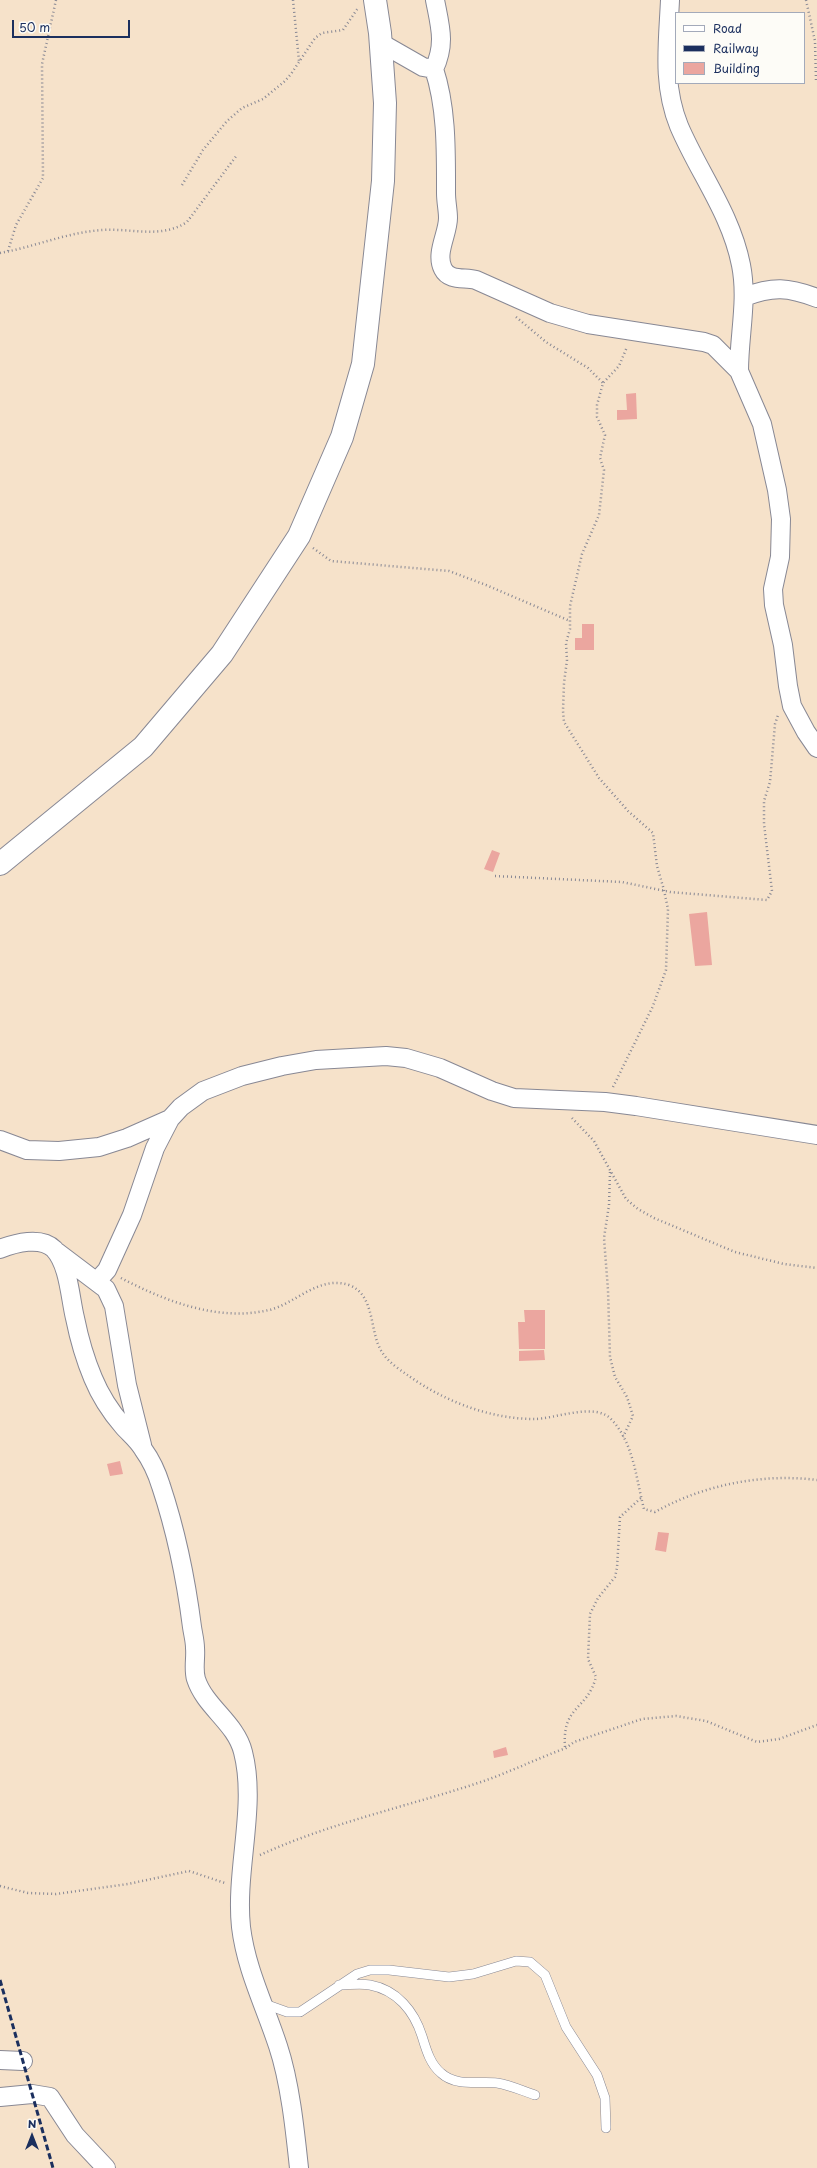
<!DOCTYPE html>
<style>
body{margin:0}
#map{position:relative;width:817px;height:2168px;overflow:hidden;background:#f6e2ca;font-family:"Playpen Sans",sans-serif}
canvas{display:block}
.legend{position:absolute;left:675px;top:12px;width:130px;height:72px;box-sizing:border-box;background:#fdfcf7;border:1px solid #a3aaba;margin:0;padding:5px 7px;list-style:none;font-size:12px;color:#1b2f5e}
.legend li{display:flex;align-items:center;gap:8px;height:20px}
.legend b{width:20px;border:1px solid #a3aaba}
.north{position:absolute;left:12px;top:2116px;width:40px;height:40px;-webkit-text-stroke:3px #fdfcf7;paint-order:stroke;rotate:0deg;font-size:11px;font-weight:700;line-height:16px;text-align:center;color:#1b2f5e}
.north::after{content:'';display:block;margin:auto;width:14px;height:18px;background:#1b2f5e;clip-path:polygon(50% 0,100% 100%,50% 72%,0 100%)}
.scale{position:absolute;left:12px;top:20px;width:118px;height:18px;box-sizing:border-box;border:2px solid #1b2f5e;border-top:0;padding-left:5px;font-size:12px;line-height:14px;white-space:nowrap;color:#1b2f5e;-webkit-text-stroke:3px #fdfcf7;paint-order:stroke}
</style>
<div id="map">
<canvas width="817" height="2168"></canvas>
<ul class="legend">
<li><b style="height:5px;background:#fff"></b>Road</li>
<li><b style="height:5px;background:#1b2f5e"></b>Railway</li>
<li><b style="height:11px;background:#eba69f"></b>Building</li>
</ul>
<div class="north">N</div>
<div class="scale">50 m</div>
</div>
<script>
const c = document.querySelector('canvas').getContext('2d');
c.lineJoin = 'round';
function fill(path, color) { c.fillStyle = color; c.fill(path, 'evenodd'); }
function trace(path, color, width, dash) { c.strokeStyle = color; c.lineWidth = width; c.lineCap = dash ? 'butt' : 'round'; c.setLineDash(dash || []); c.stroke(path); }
fill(new Path2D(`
 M636 393 637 419 617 420V410H627L626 394Z
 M582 624H594V650H575V638H582Z
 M492 850 500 853 493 872 484 869Z
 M707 912 712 965 695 966 689 914Z
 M524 1310H545V1349H519L518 1322H525Z
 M544 1350 545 1360 519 1361V1351Z
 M120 1461 123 1474 110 1476 107 1464Z
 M658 1532 669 1533 666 1552 655 1550Z
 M506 1747 508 1755 494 1758 493 1751Z`), '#eba69f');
const service = new Path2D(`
 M339 1985C349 1985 360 1983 370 1985 397 1990 414 2011 422 2036 426 2049 430 2064 441 2073 456 2087 479 2081 497 2083 510 2085 523 2091 535 2095
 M262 2003 287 2012H300L357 1974 370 1970H389L449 1977 473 1974 516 1961 530 1962 545 1975 566 2027 597 2075 605 2098 606 2128`);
const minor = new Path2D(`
 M435 0C440 26 446 44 434 69 447 108 446 153 446 193 446 202 448 210 448 218 448 234 435 253 443 269 449 281 464 277 476 280L550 313 588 324 704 342 713 345 739 371 762 424 777 490 781 519 780 557 773 589 774 605 783 645 788 686 792 706 806 732 817 748
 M670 0C668 44 662 84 679 126 699 173 731 214 741 265 748 300 739 335 739 371
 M381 43 423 67 434 69
 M744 297C773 286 788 287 817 298
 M0 1140 27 1150 59 1151 99 1147 127 1138 170 1119
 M0 1249C15 1243 41 1236 54 1249 69 1265 70 1298 75 1318 79 1338 85 1359 93 1378 100 1395 110 1411 123 1426 129 1433 138 1440 143 1449 151 1460 157 1473 161 1486 176 1531 186 1580 192 1627 193 1634 195 1641 195 1648 196 1658 193 1669 196 1679 205 1707 236 1723 243 1752 257 1806 235 1870 241 1927 246 1969 265 2006 278 2046 290 2082 295 2130 299 2168
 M57 1252 106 1289 114 1306 127 1385 142 1445
 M97 1281 107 1270 132 1215 155 1148 170 1119 181 1107 203 1091 242 1076 282 1066 316 1060 386 1056 406 1058 440 1068 492 1091 514 1098 605 1102 636 1106 817 1135
 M0 2060 23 2061
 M0 2097 32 2094 50 2097 75 2135 106 2168`);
const trunk = new Path2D(`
 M0 864 143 747 222 654 299 536 342 437 363 364 383 181 385 103 380 33 375 0`);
trace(service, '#888894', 10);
trace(minor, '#888894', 20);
trace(trunk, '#888894', 24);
trace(new Path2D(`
 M293 0 299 61
 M806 0 815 41 816 80
 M182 185 203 150 227 121 242 108 263 99 285 81 291 74 315 38 322 33 343 30 358 8
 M8 251 16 225 43 178 42 64 56 0
 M0 253C34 247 68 232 103 230 132 228 161 239 187 222L237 155
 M516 317 546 342 588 368 603 383
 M313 548 331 561 449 571 486 585 570 621
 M495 876 622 882 670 892 767 900 772 891 764 824V801L770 782 775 724 778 715
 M613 1087 653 1006 666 970 668 909 664 890 657 866 653 833 628 811 599 778 564 722 563 711 564 683 567 660 566 643 570 629V606L582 554 599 515 604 470 600 458 605 435 597 417V405L603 383 619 366 627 347
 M572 1118 594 1141 626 1199 638 1209 654 1218 735 1252 784 1264 817 1268
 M610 1172 609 1205 604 1238 608 1290 610 1357 615 1377 627 1397 633 1416 623 1437
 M121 1278C165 1301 218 1322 269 1310 295 1304 319 1275 349 1285 376 1295 369 1333 382 1352 388 1362 400 1370 409 1376 444 1401 490 1419 534 1419 555 1419 595 1402 611 1419 634 1443 636 1479 644 1509L655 1512C703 1485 762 1473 817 1480
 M565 1747C562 1705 587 1711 596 1677L588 1659 590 1614 598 1598 615 1577 617 1568 620 1517 642 1497
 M260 1855C330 1823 405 1807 478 1783 508 1773 536 1759 566 1748L574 1742 642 1719 676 1716 706 1721 757 1742 779 1739 817 1725
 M0 1886 28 1893 56 1894 128 1884 189 1871 225 1883`), '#888894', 2.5, [1, 3]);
trace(service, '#fff', 9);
trace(minor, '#fff', 18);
trace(trunk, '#fff', 22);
trace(new Path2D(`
 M0 1980 53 2168`), '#1b2f5e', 3, [6, 3]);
</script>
